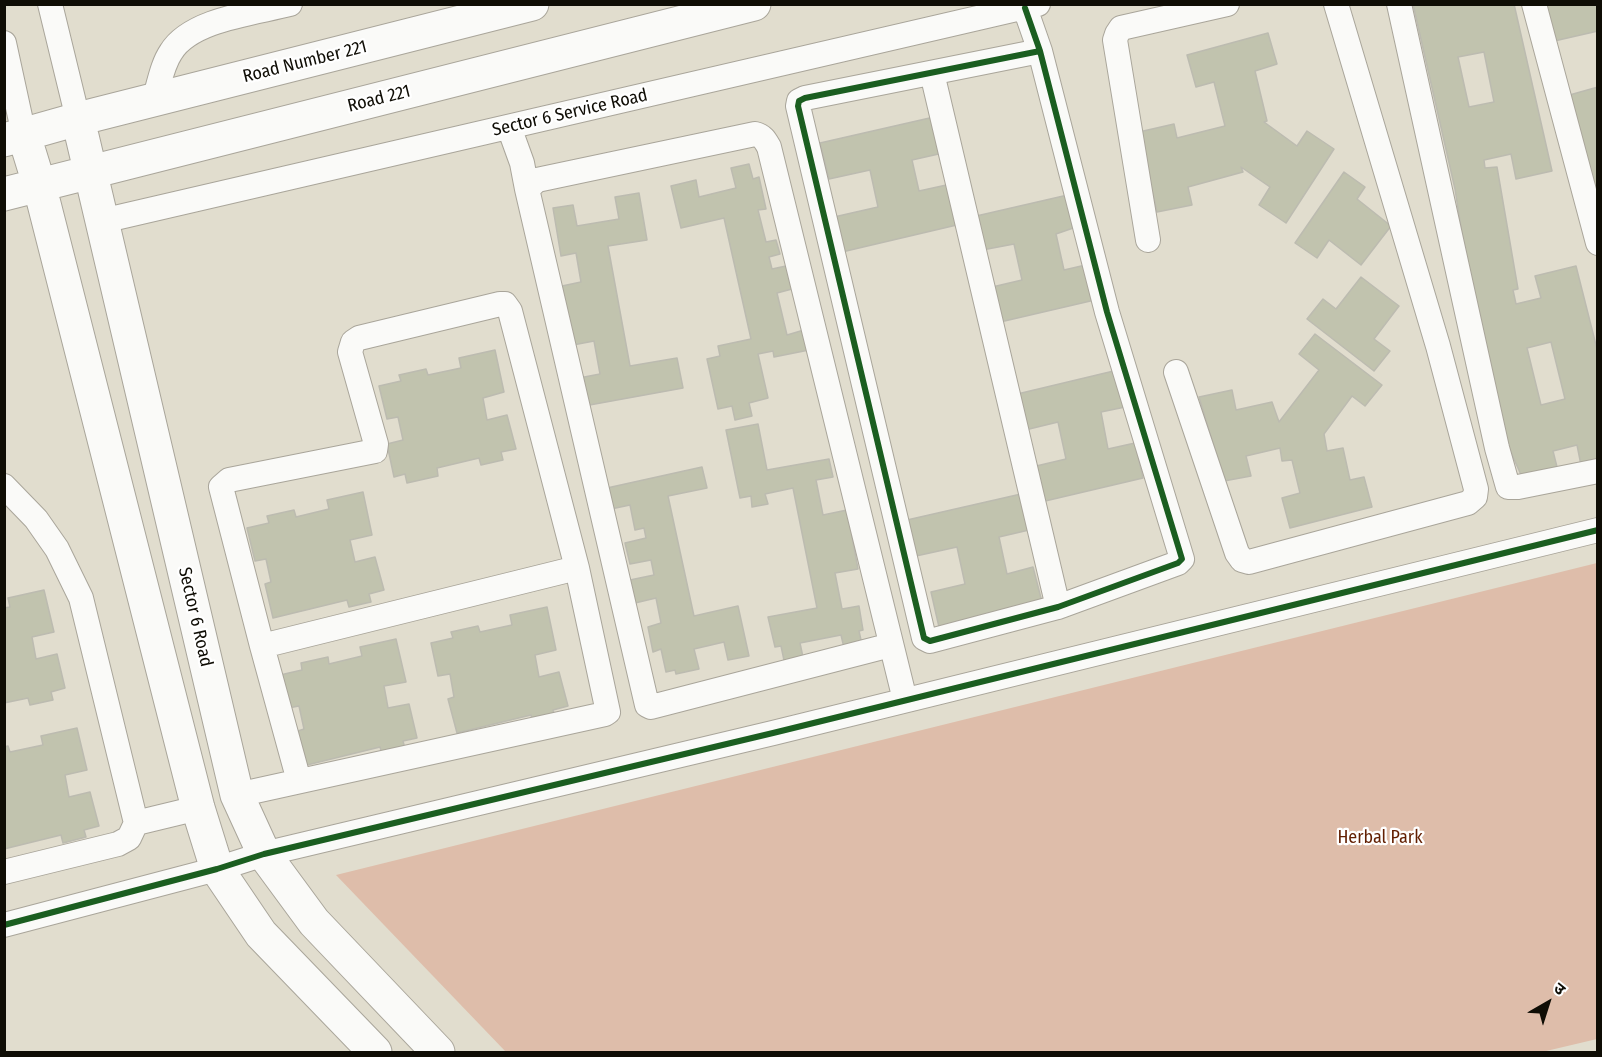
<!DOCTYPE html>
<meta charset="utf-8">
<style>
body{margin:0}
#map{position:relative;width:1602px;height:1057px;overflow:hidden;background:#e1ddce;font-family:"Fira Sans Condensed","Noto Sans Devanagari",sans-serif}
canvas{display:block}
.frame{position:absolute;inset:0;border:6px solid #0f0d05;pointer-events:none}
.north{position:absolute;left:1518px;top:973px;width:60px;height:60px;-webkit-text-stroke:4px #fff;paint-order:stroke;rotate:39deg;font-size:16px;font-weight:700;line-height:24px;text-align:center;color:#0f0d05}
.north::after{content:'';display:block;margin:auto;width:21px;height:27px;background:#0f0d05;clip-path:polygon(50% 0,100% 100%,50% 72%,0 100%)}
</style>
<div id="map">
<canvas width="1602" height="1057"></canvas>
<div class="frame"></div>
<div class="north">उ</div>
</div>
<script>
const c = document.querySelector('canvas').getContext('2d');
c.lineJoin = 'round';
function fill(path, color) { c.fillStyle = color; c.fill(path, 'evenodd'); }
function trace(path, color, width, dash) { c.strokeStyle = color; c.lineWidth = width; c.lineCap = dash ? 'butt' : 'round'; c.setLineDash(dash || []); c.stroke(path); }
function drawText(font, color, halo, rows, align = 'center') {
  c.font = font + ' "Fira Sans Condensed",sans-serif'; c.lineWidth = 4.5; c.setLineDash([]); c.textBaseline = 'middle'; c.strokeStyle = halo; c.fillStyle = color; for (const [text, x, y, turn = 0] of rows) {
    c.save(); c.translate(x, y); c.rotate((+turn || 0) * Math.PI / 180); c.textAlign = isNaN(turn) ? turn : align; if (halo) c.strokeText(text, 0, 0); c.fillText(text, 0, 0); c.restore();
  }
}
fill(new Path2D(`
 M1597 563V1039L1542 1052H506L336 875Z`), '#debdaa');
const building = new Path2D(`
 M1413 4H1514L1552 171 1516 179 1511 154 1484 160 1485 168 1497 167 1518 289 1513 290 1516 304 1541 298 1535 276 1576 266 1598 353V460L1581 465 1577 445 1553 451 1557 467 1522 477 1509 448 1471 292 1455 189ZM1484 52 1494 102 1469 107 1458 57ZM1551 342 1565 399 1541 405 1527 348Z
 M1541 4H1598V31L1550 42Z
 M1268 33 1277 64 1255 71 1267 121 1264 122 1297 146 1307 131 1334 149 1286 223 1259 205 1270 187 1241 167 1243 172 1188 187 1192 205 1157 212 1139 132 1174 124 1177 138 1225 126 1214 82 1196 87 1187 55Z
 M1598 87V218L1566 96Z
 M934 117 943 153 912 160 919 191 951 184 961 224 842 252 834 217 878 207 870 170 829 179 820 143Z
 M749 164 753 179 759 177 766 209 758 210 766 242 776 240 780 254 769 257 772 269 786 266 792 289 777 293 787 335 804 330 809 350 774 357 773 351 758 354 768 398 749 403 752 416 735 420 732 406 718 409 707 359 720 356 718 346 751 339 724 218 681 228 671 186 696 180 699 197 736 188 731 168Z
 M1344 172 1365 187 1357 199 1391 226 1361 265 1329 240 1317 258 1295 243Z
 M639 193 647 240 608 246 630 366 677 358 683 388 584 406 579 378 600 374 594 341 573 345 562 286 581 282 576 253 561 256 553 208 573 205 577 226 619 219 615 197Z
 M1072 194 1079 226 1056 234 1064 270 1090 264 1099 299 996 323 988 288 1022 280 1014 244 977 251 972 217Z
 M1361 277 1399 306 1374 339 1390 351 1374 371 1307 319 1323 299 1336 309Z
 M1315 334 1382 385 1365 406 1352 396 1324 434 1327 451 1343 448 1350 480 1364 477 1372 507 1290 528 1282 498 1300 493 1292 460 1282 461 1280 448 1246 456 1251 476 1224 481 1199 397 1232 390 1236 410 1272 402 1279 422 1319 370 1299 354Z
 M495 350 504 392 483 398 487 420 507 415 516 449 501 452 503 460 481 465 479 458 437 468 438 476 407 483 405 474 394 477 387 444 403 440 398 417 387 419 379 386 401 381 399 375 426 369 428 375 461 368 459 358Z
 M1122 369 1130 406 1101 412 1108 449 1135 443 1143 478 1041 502 1032 467 1066 459 1058 422 1017 432 1009 396Z
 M758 424 767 470 829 459 833 477 816 480 823 515 847 510 858 569 835 573 842 609 859 606 863 630 859 631 863 649 845 652 841 635 800 643 804 662 785 665 781 646 775 647 768 617 817 608 793 488 765 494 768 504 752 507 751 496 740 498 726 430Z
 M702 467 707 488 668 496 694 616 738 606 749 656 728 660 724 642 694 649 699 669 676 674 675 670 666 672 661 649 653 652 648 627 661 623 656 598 635 603 630 580 654 575 651 560 630 564 625 543 646 538 644 528 635 530 630 505 611 509 607 488Z
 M363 492 372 535 350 540 355 562 375 557 384 590 369 594 371 602 349 607 347 600 273 618 265 584 271 582 266 559 255 561 247 528 269 523 267 516 294 510 296 517 329 509 327 500Z
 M1021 494 1029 530 999 537 1007 574 1033 567 1042 602 939 627 931 592 965 584 957 547 916 556 907 520Z
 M44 590 54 632 32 637 36 659 57 654 65 688 51 692 53 700 30 705 28 698 4 703V608L10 607 8 598Z
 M547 607 556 650 535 655 539 677 559 672 568 706 553 710 555 717 533 723 531 715 457 733 448 699 454 697 450 674 438 676 431 643 453 638 451 632 478 626 480 632 512 625 510 615Z
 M396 639 406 682 384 686 388 708 409 704 417 738 403 741 405 749 382 754 380 747 307 765 298 731 304 729 299 706 288 708 280 675 302 670 301 663 328 657 329 664 362 656 360 647Z
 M77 728 87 770 65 775 69 797 90 792 99 826 84 830 86 837 63 843 61 835 4 849V747L8 746 10 752 43 745 41 736Z`);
fill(building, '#c1c3ae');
trace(building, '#bcbbb0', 1.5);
const street = new Path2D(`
 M50 4 78 119
 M1399 4 1497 448 1508 487H1518L1598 471
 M1534 4 1598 243
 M1025 8 1040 51 1107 312 1182 559 1178 563 1058 607 930 641 924 638 798 106 799 101 805 98 1040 51
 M4 43 24 135
 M932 73 1058 607
 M154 100C159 85 162 65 171 52 191 19 256 13 290 4
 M509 127 522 163 527 189
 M102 221 1038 4
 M1148 240 1115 40 1117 34 1121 28 1227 4
 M1176 372 1237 553 1242 560 1249 562 1468 503 1475 497 1476 489 1438 346 1336 4
 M4 486 36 519 57 549 81 598 136 823 129 838 118 844 4 872
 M891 645 651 707 647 705 527 189 537 180 755 134C763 136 765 140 769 147L905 700
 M262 646 577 568
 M237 795 605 714 608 712 577 568 510 311 505 304H500L359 338 353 342 350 352 376 444 375 451 229 480 221 487 262 646 299 781
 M136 823 198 808
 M4 925 217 869 264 854 773 733 1598 530`);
const secondary = new Path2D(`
 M78 119 237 795 264 854 314 922 438 1052
 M24 135 39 184 198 808 217 869 261 934 375 1052
 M4 140 78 119 532 4
 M4 194 754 4`);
trace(street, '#a9a59a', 26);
trace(secondary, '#a9a59a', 35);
trace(street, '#fafaf8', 24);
trace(secondary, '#fafaf8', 33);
trace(new Path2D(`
 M1025 8 1040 51 1107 312 1182 559 1178 563 1058 607 930 641 924 638 798 106 799 101 805 98 1040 51
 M4 925 217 869 264 854 773 733 1598 530`), '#1b5e20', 6);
drawText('18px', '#0f0d05', '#fff', [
 ["Road Number 221",305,62,-14],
 ["Road 221",379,99,-14],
 ["Sector 6 Service Road",570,113,-13],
 ["Sector 6 Road",195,617,77]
]);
drawText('18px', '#621f02', '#fff', [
 ["Herbal Park",1380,838]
]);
</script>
